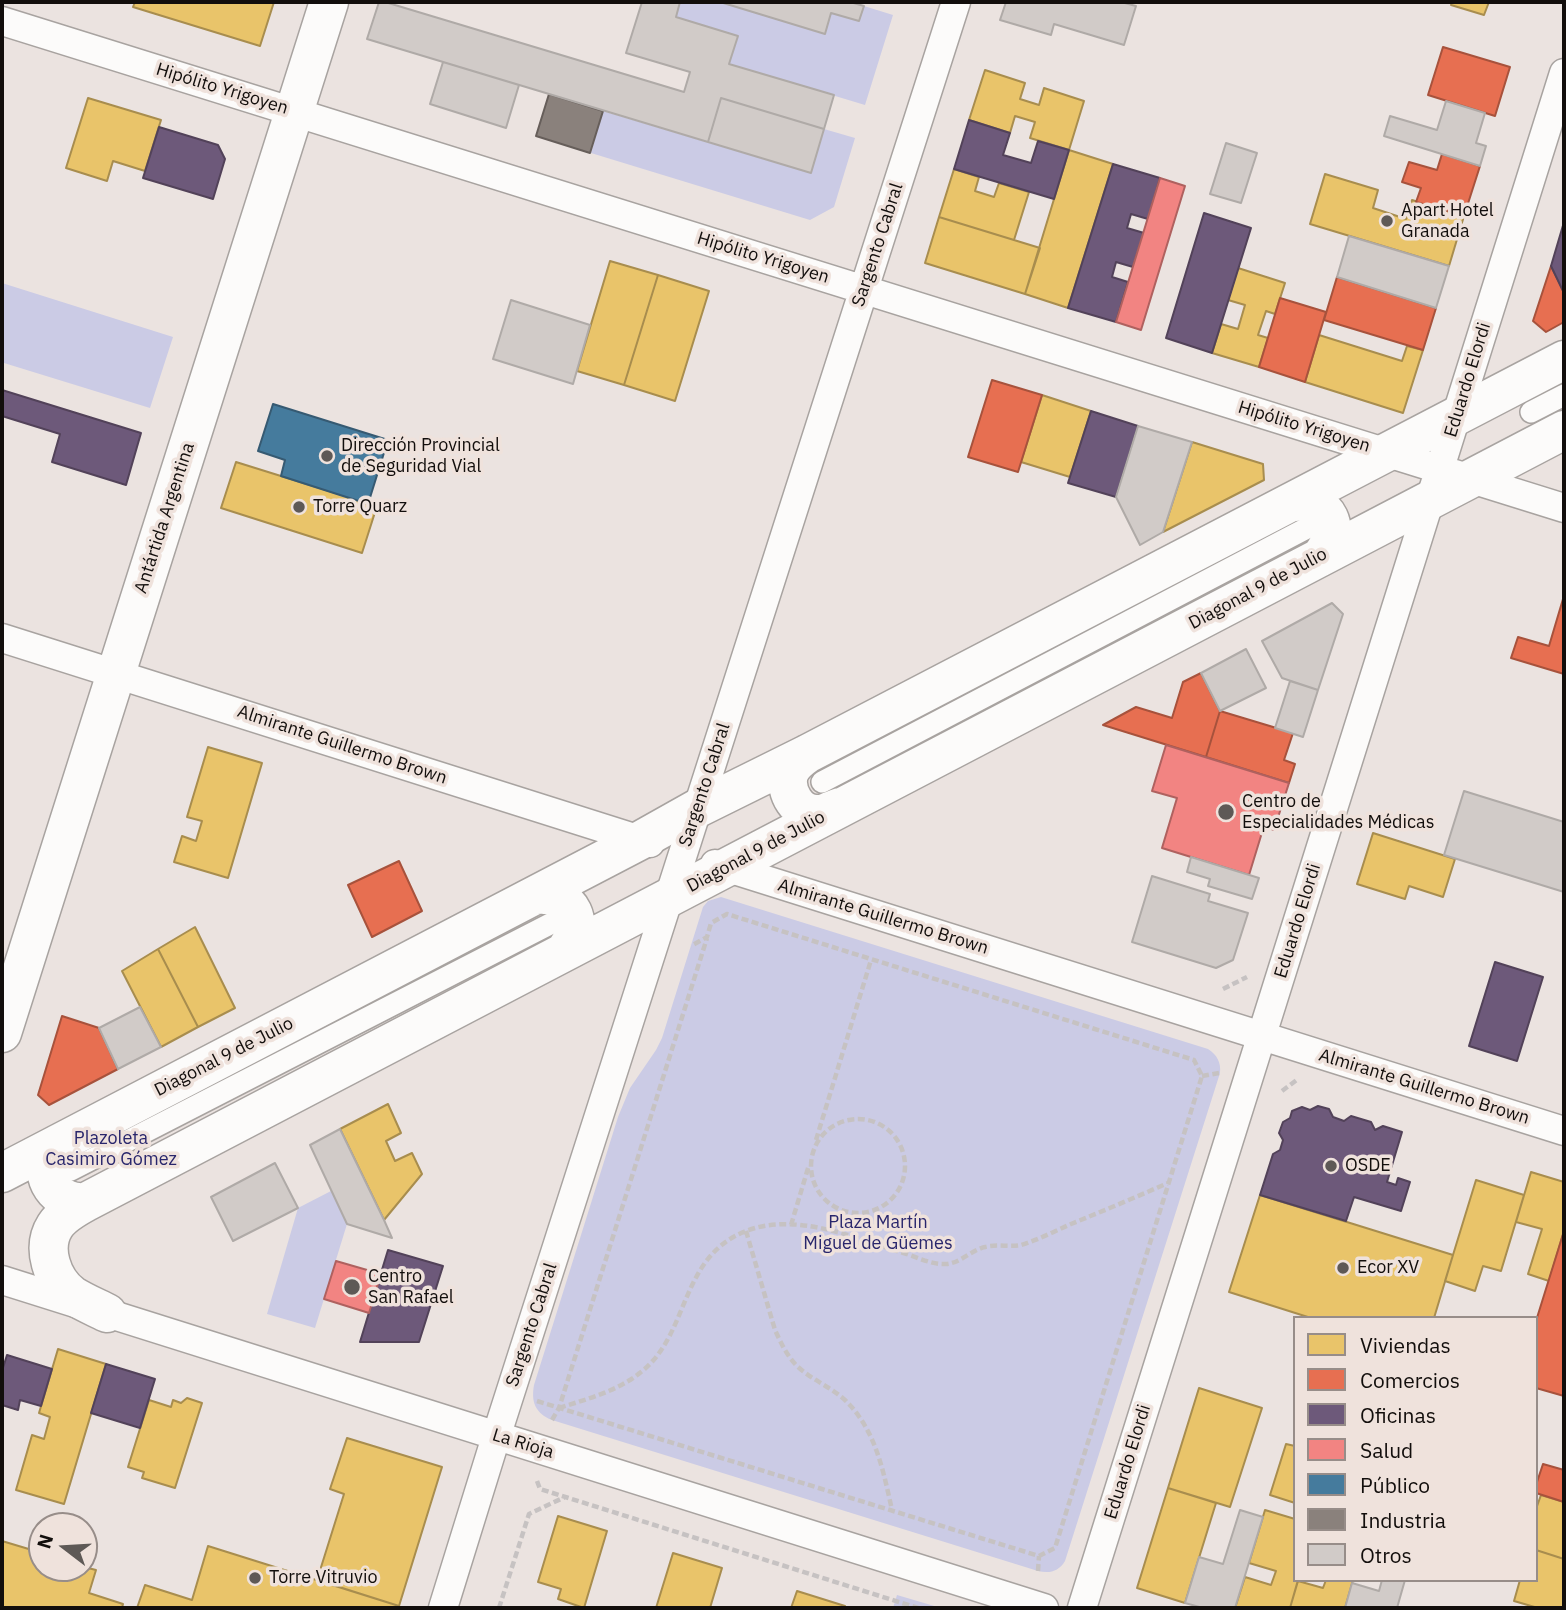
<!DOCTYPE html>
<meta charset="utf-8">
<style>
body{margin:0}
#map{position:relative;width:1566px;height:1610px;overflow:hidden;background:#ebe3e0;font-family:"IBM Plex Sans",sans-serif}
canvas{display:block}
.frame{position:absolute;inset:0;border:4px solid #120e0c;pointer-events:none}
.legend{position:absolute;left:1293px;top:1316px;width:245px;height:266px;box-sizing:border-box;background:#efe2dc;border:2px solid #978d89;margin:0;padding:9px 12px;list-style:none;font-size:21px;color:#120e0c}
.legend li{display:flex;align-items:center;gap:14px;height:35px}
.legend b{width:35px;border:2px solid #978d89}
.north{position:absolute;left:28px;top:1512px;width:70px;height:70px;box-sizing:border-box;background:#efe2dc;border:2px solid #978d89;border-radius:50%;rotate:287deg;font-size:19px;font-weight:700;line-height:28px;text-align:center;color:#120e0c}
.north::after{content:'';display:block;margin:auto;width:24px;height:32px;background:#5e5956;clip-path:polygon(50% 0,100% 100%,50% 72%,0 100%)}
</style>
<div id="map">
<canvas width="1566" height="1610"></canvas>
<div class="frame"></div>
<ul class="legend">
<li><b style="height:19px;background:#e9c46a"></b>Viviendas</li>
<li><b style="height:19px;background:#e76f51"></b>Comercios</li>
<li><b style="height:19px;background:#6d597a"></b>Oficinas</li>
<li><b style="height:19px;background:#f28482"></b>Salud</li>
<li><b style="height:19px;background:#457b9d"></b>Público</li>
<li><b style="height:19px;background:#8a817c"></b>Industria</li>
<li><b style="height:19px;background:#d1cbc8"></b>Otros</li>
</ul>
<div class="north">N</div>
</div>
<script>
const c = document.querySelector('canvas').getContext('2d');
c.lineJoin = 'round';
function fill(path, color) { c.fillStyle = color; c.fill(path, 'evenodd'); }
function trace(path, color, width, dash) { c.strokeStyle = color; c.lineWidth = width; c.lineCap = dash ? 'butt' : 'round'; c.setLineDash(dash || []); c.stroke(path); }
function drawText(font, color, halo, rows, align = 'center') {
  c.font = font + ' "IBM Plex Sans",sans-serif'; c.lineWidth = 7; c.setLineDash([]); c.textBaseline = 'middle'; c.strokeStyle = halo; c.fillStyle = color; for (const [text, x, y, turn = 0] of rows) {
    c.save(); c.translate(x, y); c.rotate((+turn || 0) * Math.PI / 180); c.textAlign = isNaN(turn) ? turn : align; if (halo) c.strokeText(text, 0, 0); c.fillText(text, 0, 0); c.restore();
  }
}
fill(new Path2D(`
 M680 2H720L824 33 831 13 859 21 864 6 893 15 865 105 729 64 738 36 676 17Z
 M603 111 810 173 824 129 855 138 834 207 810 220 591 153Z
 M2 283 173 337 150 408 4 363 2 368Z
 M721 897 1208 1049C1217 1055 1221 1062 1220 1073L1065 1561C1059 1571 1050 1574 1038 1571L552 1420C535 1413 531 1402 534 1385L618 1117 630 1088 656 1050 662 1038 703 907 708 901Z
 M331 1191 347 1224 315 1328 267 1314 298 1208Z
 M897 1595 941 1608H893Z`), '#cbcbe5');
const homes = new Path2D(`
 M135 2H274L260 46 133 7Z
 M1452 2H1489L1484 15 1451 5Z
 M985 70 1025 83 1020 99 1039 105 1044 88 1084 101 1069 150 1030 138 1035 122 1015 116 1010 133 969 120Z
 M88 98 161 120 145 171 113 161 107 181 66 168Z
 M1069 150 1113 164 1068 308 1025 294Z
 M954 169 979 177 975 191 994 197 999 183 1029 192 1014 240 939 217Z
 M1325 174 1378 190 1373 208 1406 219 1412 200 1464 216 1449 266 1310 224Z
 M939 217 1040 248 1025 294 925 263Z
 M610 261 658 275 624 385 577 371Z
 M1238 268 1285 283 1275 314 1266 311 1258 335 1268 338 1259 367 1212 353 1221 324 1238 329 1245 305 1228 300Z
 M658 275 709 291 675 401 624 385Z
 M1319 335 1402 361 1407 346 1423 350 1403 413 1305 382Z
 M1042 395 1091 411 1070 477 1021 462Z
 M1192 442 1263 464 1264 480 1163 532Z
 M236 462 377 506 362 553 221 508Z
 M208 747 262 763 228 878 174 862 182 836 196 841 202 821 187 817Z
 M1373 833 1455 859 1443 897 1409 886 1405 899 1357 884Z
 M195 927 235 1008 198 1027 158 949Z
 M158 949 198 1027 161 1047 122 971Z
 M388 1104 401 1133 386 1141 395 1161 412 1153 422 1174 384 1220 340 1129Z
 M1531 1172 1564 1182V1231L1549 1281 1528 1274 1542 1229 1516 1222Z
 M1476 1180 1524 1195 1501 1271 1483 1266 1475 1291 1445 1281Z
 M1260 1195 1453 1255 1434 1318H1311L1229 1292Z
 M58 1349 106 1364 64 1504 16 1490 32 1435 44 1439 50 1417 39 1413Z
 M1199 1388 1262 1408 1230 1507 1168 1488Z
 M187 1398 202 1403 175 1488 142 1478 144 1472 128 1467 149 1400 171 1407 173 1400 181 1403Z
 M347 1438 442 1467 399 1606 317 1580 344 1494 330 1489Z
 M1286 1444 1295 1446V1503L1270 1495Z
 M1168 1488 1216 1503 1185 1603 1137 1588Z
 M1541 1495 1564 1502V1559L1536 1550V1509Z
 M1265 1510 1295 1519V1580H1298L1290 1608H1235L1245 1577 1271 1585 1276 1571 1249 1563Z
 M558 1516 607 1531 584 1608 558 1599 561 1589 538 1582Z
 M2 1541 42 1553V1568H84V1567L96 1570 89 1593 123 1604 122 1608H2Z
 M208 1546 399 1606V1608H137L145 1585 192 1600Z
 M1536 1550 1564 1559V1608H1538L1514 1601 1520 1580H1536Z
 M673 1553 722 1568 710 1608H656Z
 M1326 1580H1353L1345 1608H1290L1298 1581 1323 1588Z
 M797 1591 845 1606V1608H791Z`);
fill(homes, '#e9c46a');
trace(homes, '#a88d4e', 2);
const shops = new Path2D(`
 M1443 47 1510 67 1495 116 1428 95Z
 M1442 154 1480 166 1464 216 1416 202 1421 188 1402 182 1409 162 1437 170Z
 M1551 266 1564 292V322L1546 332 1533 321Z
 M1337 277 1436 308 1423 350 1324 320Z
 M1280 298 1326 312 1305 382 1259 367Z
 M992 380 1042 395 1018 472 968 457Z
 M1563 599 1564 674 1511 658 1518 637 1549 646Z
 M1201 673 1220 711 1206 757 1103 725 1136 707 1172 718 1183 682Z
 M1220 711 1293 733 1284 760 1295 764 1289 783 1206 757Z
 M399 861 422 911 372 937 348 885Z
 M62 1016 99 1028 118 1069 49 1105 38 1095Z
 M1564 1231V1396L1536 1388V1321Z
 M1543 1464 1564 1470V1502L1536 1493V1485Z`);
fill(shops, '#e76f51');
trace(shops, '#a7523c', 2);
const offices = new Path2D(`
 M969 120 1010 133 1003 155 1031 163 1038 141 1069 150 1054 199 954 169Z
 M159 127 218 145 225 159 213 199 143 178Z
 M1113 164 1160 178 1148 219 1131 214 1127 228 1144 233 1133 267 1116 262 1112 277 1128 282 1116 322 1068 308Z
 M1204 213 1251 228 1212 353 1166 338Z
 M1564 222V290L1563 291 1551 266Z
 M2 390 141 433 126 485 52 462 60 434 2 416Z
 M1091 411 1138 426 1116 497 1068 483Z
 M1495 962 1543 977 1517 1061 1469 1046Z
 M1318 1106 1329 1109 1333 1117 1344 1121 1351 1116 1371 1122 1375 1130 1383 1126 1402 1132 1387 1182 1396 1185 1398 1178 1410 1182 1401 1211 1354 1197 1346 1221 1260 1195 1273 1154 1280 1150 1283 1140 1279 1133 1283 1122 1290 1118 1292 1111 1302 1107 1310 1110Z
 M388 1250 443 1266 419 1342H360Z
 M7 1355 52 1369 41 1406 20 1400 18 1410 2 1405V1371Z
 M106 1364 155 1379 140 1428 91 1413Z`);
fill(offices, '#6d597a');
trace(offices, '#524259', 2);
const health = new Path2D(`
 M1160 178 1185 186 1141 330 1116 322Z
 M1166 745 1289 783 1274 830 1264 826 1249 875 1162 848 1177 798 1152 791Z
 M336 1261 381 1274 369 1313 324 1299Z`);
fill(health, '#f28482');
trace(health, '#af615f', 2);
const public = new Path2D(`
 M273 404 388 440 368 504 281 476 285 460 258 451Z`);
fill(public, '#457b9d');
trace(public, '#365a72', 2);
const industry = new Path2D(`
 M549 94 603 111 590 153 536 136Z`);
fill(industry, '#8a817c');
trace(industry, '#665e5a', 2);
const building = new Path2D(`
 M379 2H385L684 92 690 72 626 53 642 2H680L676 17 738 36 729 64 834 95 824 129 721 98 708 142 367 39Z
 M720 2H850L864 6 859 21 831 13 825 34Z
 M1006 2H1121L1136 6 1124 45 1054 24 1051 35 1000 20Z
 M443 62 519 85 506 128 430 104Z
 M721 98 824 129 811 173 708 142Z
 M1446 101 1485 113 1476 143 1486 146 1480 166 1384 136 1390 116 1437 130Z
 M1226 143 1257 153 1241 203 1210 194Z
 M1349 236 1449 266 1436 308 1337 277Z
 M511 300 590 325 573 384 493 359Z
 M1138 426 1192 442 1163 532 1140 545 1116 497Z
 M1332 603 1343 614 1318 690 1282 678 1262 641Z
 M1246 649 1266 688 1220 711 1201 673Z
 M1290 681 1318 690 1303 737 1275 728Z
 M1464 791 1564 822V892L1444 855Z
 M1191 857 1259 878 1252 899 1208 886 1210 879 1187 872Z
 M1152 876 1210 894 1208 901 1248 913 1233 960 1216 968 1132 942Z
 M140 1007 161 1047 118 1069 99 1028Z
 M340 1129 384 1220 392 1238 347 1224 310 1145Z
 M275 1163 298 1208 233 1241 211 1197Z
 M1240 1510 1263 1517 1235 1608H1203L1185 1603 1199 1557 1223 1564Z
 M1382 1580H1405L1397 1608H1345L1352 1583 1379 1591Z`);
fill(building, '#d1cbc8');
trace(building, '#afaaa7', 2);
const pedestrian = new Path2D(`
 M1531 412 1564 395
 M822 782 1307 528
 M71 1170 550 924`);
const minor = new Path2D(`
 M2 21 1564 508
 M2 638 650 843
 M715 864 1564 1131
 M2 1280 1044 1608
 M443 1608 496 1437 956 2
 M1082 1608 1564 73`);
const secondary = new Path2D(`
 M2 1033 329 2`);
const primary = new Path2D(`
 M1294 502C1329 498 1343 530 1321 556
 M807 754C800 759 792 765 789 774 784 792 798 815 818 814 825 814 833 809 840 807
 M536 895C573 892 587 924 564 952
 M58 1144C54 1148 50 1153 48 1158 40 1183 61 1205 86 1202
 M2 1173 641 840 698 808 807 754 1564 360
 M107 1313C95 1307 83 1302 72 1295 52 1280 41 1248 55 1226 62 1215 75 1208 86 1202L1564 430`);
trace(pedestrian, '#a8a3a0', 24);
trace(minor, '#a8a3a0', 31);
trace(secondary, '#a8a3a0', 41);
trace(primary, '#a8a3a0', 41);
trace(new Path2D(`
 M1223 989 1247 977
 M1202 1076 1219 1073
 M1282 1091 1298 1079
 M811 1166a47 47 0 1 1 94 0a47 47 0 1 1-94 0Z
 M816 1140 871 960
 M791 1225 809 1165
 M746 1231 775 1330C781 1343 787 1356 797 1366 812 1380 831 1387 846 1401 876 1431 883 1470 892 1510
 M537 1401 1039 1556 1055 1548 1202 1076 1194 1060 727 914 711 923 707 937 691 946
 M559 1408C587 1399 618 1391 641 1372 690 1334 679 1257 746 1231 795 1212 853 1237 900 1252 915 1256 931 1265 946 1264 961 1263 971 1250 985 1247 997 1244 1009 1247 1021 1245 1038 1240 1055 1231 1071 1224 1103 1211 1136 1197 1168 1183
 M552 1420 559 1408 707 938
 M537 1481 540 1489 918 1608
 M1038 1571 1039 1556
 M499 1608 529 1514 565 1497`), '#c6c2c2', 4.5, [7, 3.5]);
trace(pedestrian, '#fcfbfa', 21);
trace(minor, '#fcfbfa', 28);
trace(secondary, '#fcfbfa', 38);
trace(primary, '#fcfbfa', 38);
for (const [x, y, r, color] of [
 [1387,221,7,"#5e5956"],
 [327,456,7,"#5e5956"],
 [299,507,7,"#5e5956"],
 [1226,812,9,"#5e5956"],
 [1331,1166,7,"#5e5956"],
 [1343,1268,7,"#5e5956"],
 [352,1287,9,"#5e5956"],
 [255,1578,7,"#5e5956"]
]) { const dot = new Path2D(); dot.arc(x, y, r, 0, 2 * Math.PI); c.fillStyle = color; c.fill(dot); trace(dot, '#efe2dc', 2.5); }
drawText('18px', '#120e0c', '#efe2dc', [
 ["Hipólito Yrigoyen",222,89,17],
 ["Sargento Cabral",878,245,-72],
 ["Hipólito Yrigoyen",763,258,17],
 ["Eduardo Elordi",1468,380,-73],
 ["Hipólito Yrigoyen",1304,427,17],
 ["Antártida Argentina",165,518,-72],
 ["Diagonal 9 de Julio",1258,589,-28],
 ["Almirante Guillermo Brown",342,745,18],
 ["Sargento Cabral",705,785,-72],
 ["Diagonal 9 de Julio",756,852,-28],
 ["Almirante Guillermo Brown",883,917,17],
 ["Eduardo Elordi",1298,921,-73],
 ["Diagonal 9 de Julio",224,1057,-27],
 ["Almirante Guillermo Brown",1424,1087,17],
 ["Sargento Cabral",532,1325,-72],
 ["La Rioja",523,1444,17],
 ["Eduardo Elordi",1128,1462,-73]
]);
drawText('18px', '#120e0c', '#efe2dc', [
 ["Apart Hotel",1401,211],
 ["Granada",1401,232],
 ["Dirección Provincial",341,446],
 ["de Seguridad Vial",341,467],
 ["Torre Quarz",313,507],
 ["Centro de",1242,802],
 ["Especialidades Médicas",1242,823],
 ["OSDE",1345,1166],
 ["Ecor XV",1357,1268],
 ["Centro",368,1277],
 ["San Rafael",368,1298],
 ["Torre Vitruvio",269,1578]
], 'left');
drawText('18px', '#29266c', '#efe2dc', [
 ["Plazoleta",111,1139],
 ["Casimiro Gómez",111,1160],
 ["Plaza Martín",878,1223],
 ["Miguel de Güemes",878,1244]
]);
</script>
